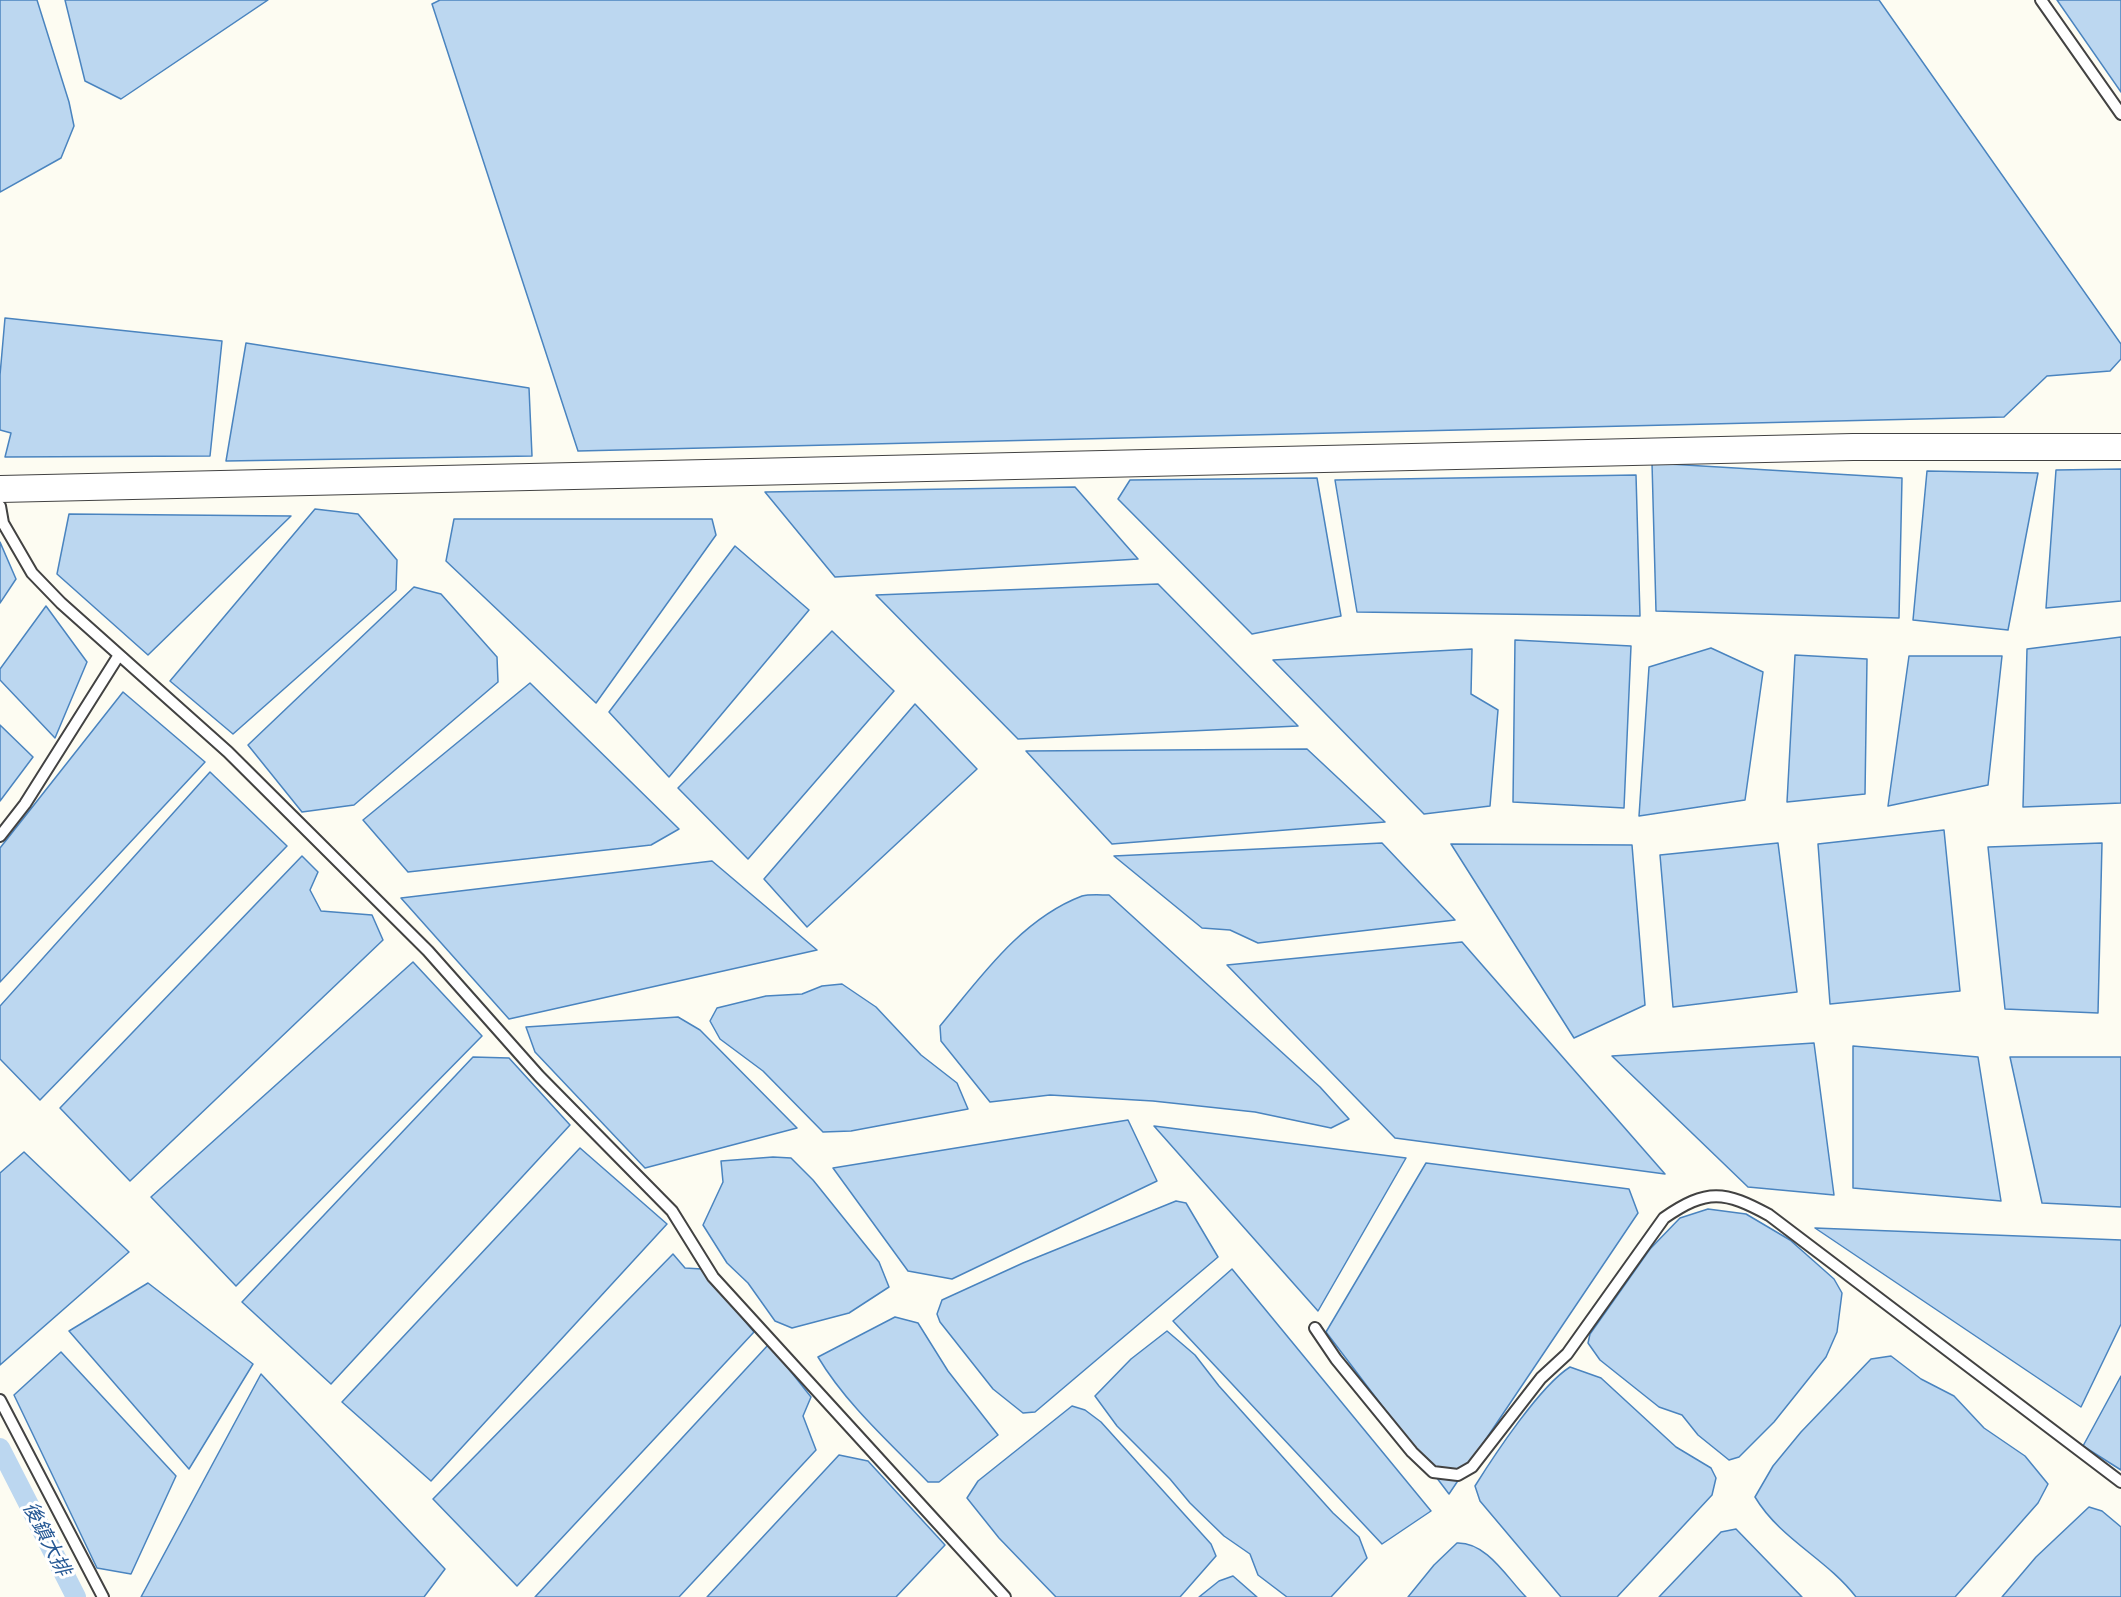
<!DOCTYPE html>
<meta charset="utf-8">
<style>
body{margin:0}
canvas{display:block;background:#fdfcf2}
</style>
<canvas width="2121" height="1597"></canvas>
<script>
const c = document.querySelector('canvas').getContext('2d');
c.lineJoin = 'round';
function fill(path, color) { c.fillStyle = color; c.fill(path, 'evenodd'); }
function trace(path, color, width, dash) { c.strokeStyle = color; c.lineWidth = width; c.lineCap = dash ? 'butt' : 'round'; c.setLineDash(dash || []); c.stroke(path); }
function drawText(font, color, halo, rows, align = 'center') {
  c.font = font + ' Lora,"Noto Sans TC",serif'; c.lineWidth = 6; c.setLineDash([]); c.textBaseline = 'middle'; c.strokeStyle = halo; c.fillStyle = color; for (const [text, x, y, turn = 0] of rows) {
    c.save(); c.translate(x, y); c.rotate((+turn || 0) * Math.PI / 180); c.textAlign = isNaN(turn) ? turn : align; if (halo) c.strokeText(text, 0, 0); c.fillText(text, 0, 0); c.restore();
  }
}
const water = new Path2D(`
 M0 0H37L69 102 74 126 61 158 0 192Z
 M65 0H268L121 99 85 81Z
 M440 0H1879L2121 344V359L2110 371 2047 376 2004 417 578 451 432 4Z
 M2057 0H2121V92Z
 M5 318 222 341 210 456 5 457 11 433 0 430V375Z
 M246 343 529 388 532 456 226 461Z
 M1652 463 1902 478 1899 618 1656 611Z
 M2121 469V601L2046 608 2056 470Z
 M1927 471 2038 473 2008 630 1913 620Z
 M1636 475 1640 616 1357 612 1335 480Z
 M1317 478 1341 616 1252 634 1118 499 1130 480Z
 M1075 487 1138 559 835 577 765 492Z
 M315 509 358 514 397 560 396 590 233 734 170 681Z
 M69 514 291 516 148 655 57 574Z
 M454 519H712L716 535 596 703 446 561Z
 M0 542 16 579 0 603Z
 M735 546 809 610 669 777 609 712Z
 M1158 584 1298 726 1018 739 876 595Z
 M414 587 441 594 497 657 498 682 354 805 302 812 248 745Z
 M46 606 87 662 55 738 0 680V669Z
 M832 631 894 691 748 859 678 788Z
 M2121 637V803L2023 807 2027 649Z
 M1515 640 1631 646 1624 808 1513 802Z
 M1711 648 1763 672 1745 800 1639 816 1649 667Z
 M1472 649 1471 694 1498 710 1490 806 1424 814 1273 660Z
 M1795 655 1867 659 1865 794 1787 802Z
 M1909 656H2002L1988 785 1888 806Z
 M530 683 679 829 651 845 408 872 363 820Z
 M123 692 205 762 0 982V848Z
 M915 704 977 769 807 927 764 879Z
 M0 725 33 757 0 801Z
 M1307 749 1385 822 1112 844 1026 751Z
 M210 772 287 846 40 1100 0 1059V1006Z
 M1944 830 1960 991 1830 1004 1818 844Z
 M1382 843 1455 920 1258 943 1230 930 1202 928 1114 856Z
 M1778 843 1797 992 1673 1007 1660 855Z
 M2102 843 2098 1013 2005 1009 1988 847Z
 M1451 844 1632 845 1645 1005 1574 1038Z
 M302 856 318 872 310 890 321 911 372 915 383 940 130 1181 60 1108Z
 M712 861 817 950 509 1019 401 898Z
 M1109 895 1320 1087 1349 1119 1331 1128 1255 1112 1153 1101 1050 1095 990 1102 941 1041 940 1026C980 978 1021 919 1082 896 1089 894 1101 895 1109 895Z
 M1462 942 1665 1174 1395 1138 1227 965Z
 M413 962 482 1036 236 1286 151 1197Z
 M842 984 876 1007 921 1055 957 1083 968 1109 851 1131 823 1132 763 1071 720 1039 710 1021 717 1008 766 996 802 994 822 986Z
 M678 1017 700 1030 797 1128 645 1168 535 1052 526 1027Z
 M1814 1043 1834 1195 1748 1187 1612 1056Z
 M1853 1046 1978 1057 2001 1201 1853 1188Z
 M473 1057 509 1058 570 1125 331 1384 242 1302Z
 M2010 1057H2121V1207L2042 1203Z
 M1128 1120 1157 1181 952 1279 908 1271 833 1168Z
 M1154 1126 1406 1158 1318 1311Z
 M580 1148 667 1224 431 1481 342 1402Z
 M24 1152 129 1252 0 1365V1173Z
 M773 1157 791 1158 813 1180 879 1262 889 1287 849 1313 792 1328 775 1321 748 1283 727 1263 703 1225 723 1182 721 1161Z
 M1426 1163 1629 1189 1638 1213 1449 1494 1326 1332Z
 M1176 1201 1186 1203 1218 1257 1035 1412 1023 1413 993 1389 940 1322 937 1314 942 1300 1023 1263Z
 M1708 1209 1746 1214 1790 1240 1834 1279 1842 1293 1837 1332 1826 1357 1774 1422 1739 1457 1729 1460 1698 1435 1682 1415 1659 1407 1600 1360 1588 1343 1590 1334 1650 1249 1680 1218Z
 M1815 1228 2121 1240V1324L2081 1407Z
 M673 1254 685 1268 702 1269 754 1332 517 1586 433 1499Z
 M1232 1269 1431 1511 1382 1544 1173 1321Z
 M148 1283 253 1364 189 1469 69 1331Z
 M895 1317 918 1323 948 1371 998 1435 939 1482H928C890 1443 846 1404 818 1357Z
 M1167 1331 1195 1355 1219 1386 1333 1513 1359 1537 1367 1558 1331 1597H1287L1258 1575 1250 1554 1224 1536 1190 1503 1170 1479 1117 1426 1095 1396 1131 1359Z
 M769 1344 811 1397 803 1416 816 1450 679 1597H535Z
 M61 1352 176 1476 131 1574 97 1568 14 1395Z
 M1891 1356 1921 1379 1954 1396 1984 1428 2025 1456 2048 1484 2038 1503 1955 1597H1856C1827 1559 1780 1539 1755 1497L1773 1466 1801 1432 1871 1359Z
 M1570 1367 1601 1378 1676 1447 1711 1468 1716 1478 1712 1495 1617 1597H1561L1480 1501 1475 1486C1495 1454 1540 1386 1570 1367Z
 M261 1374 445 1569 424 1597H141Z
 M2121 1376V1470L2083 1446Z
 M1072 1406 1085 1410 1101 1422 1211 1544 1216 1556 1180 1597H1056L999 1538 967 1498 978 1481Z
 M839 1455 868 1461 945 1545 896 1597H707Z
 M2089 1507 2102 1511 2121 1527V1597H2002L2036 1557Z
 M1736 1529 1802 1597H1659L1721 1532Z
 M1457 1543C1487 1542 1507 1578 1526 1597H1408L1434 1565Z
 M1233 1576 1257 1597H1199L1219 1581Z`);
fill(water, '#bcd7f0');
trace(water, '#4a84bf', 1.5);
trace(new Path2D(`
 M0 1448 76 1597`), '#bcd7f0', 20);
const service = new Path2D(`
 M2041 0 2121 114
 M0 506 3 523 32 573 61 603 228 752 428 951 539 1076 672 1211 713 1277 1005 1597
 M0 836 25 804 119 655
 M1315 1328 1336 1359 1412 1452 1433 1472 1458 1475 1472 1467 1541 1378 1567 1354 1664 1218C1707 1188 1725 1191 1769 1215L2121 1482
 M0 1400 103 1597`);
const tertiary = new Path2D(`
 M0 489 1853 447H2121`);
trace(service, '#424242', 14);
trace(tertiary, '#424242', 28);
trace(service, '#fff', 10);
trace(tertiary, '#fff', 26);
drawText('italic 20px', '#255894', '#fff', [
 ["後鎮大排",46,1539,63]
]);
</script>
